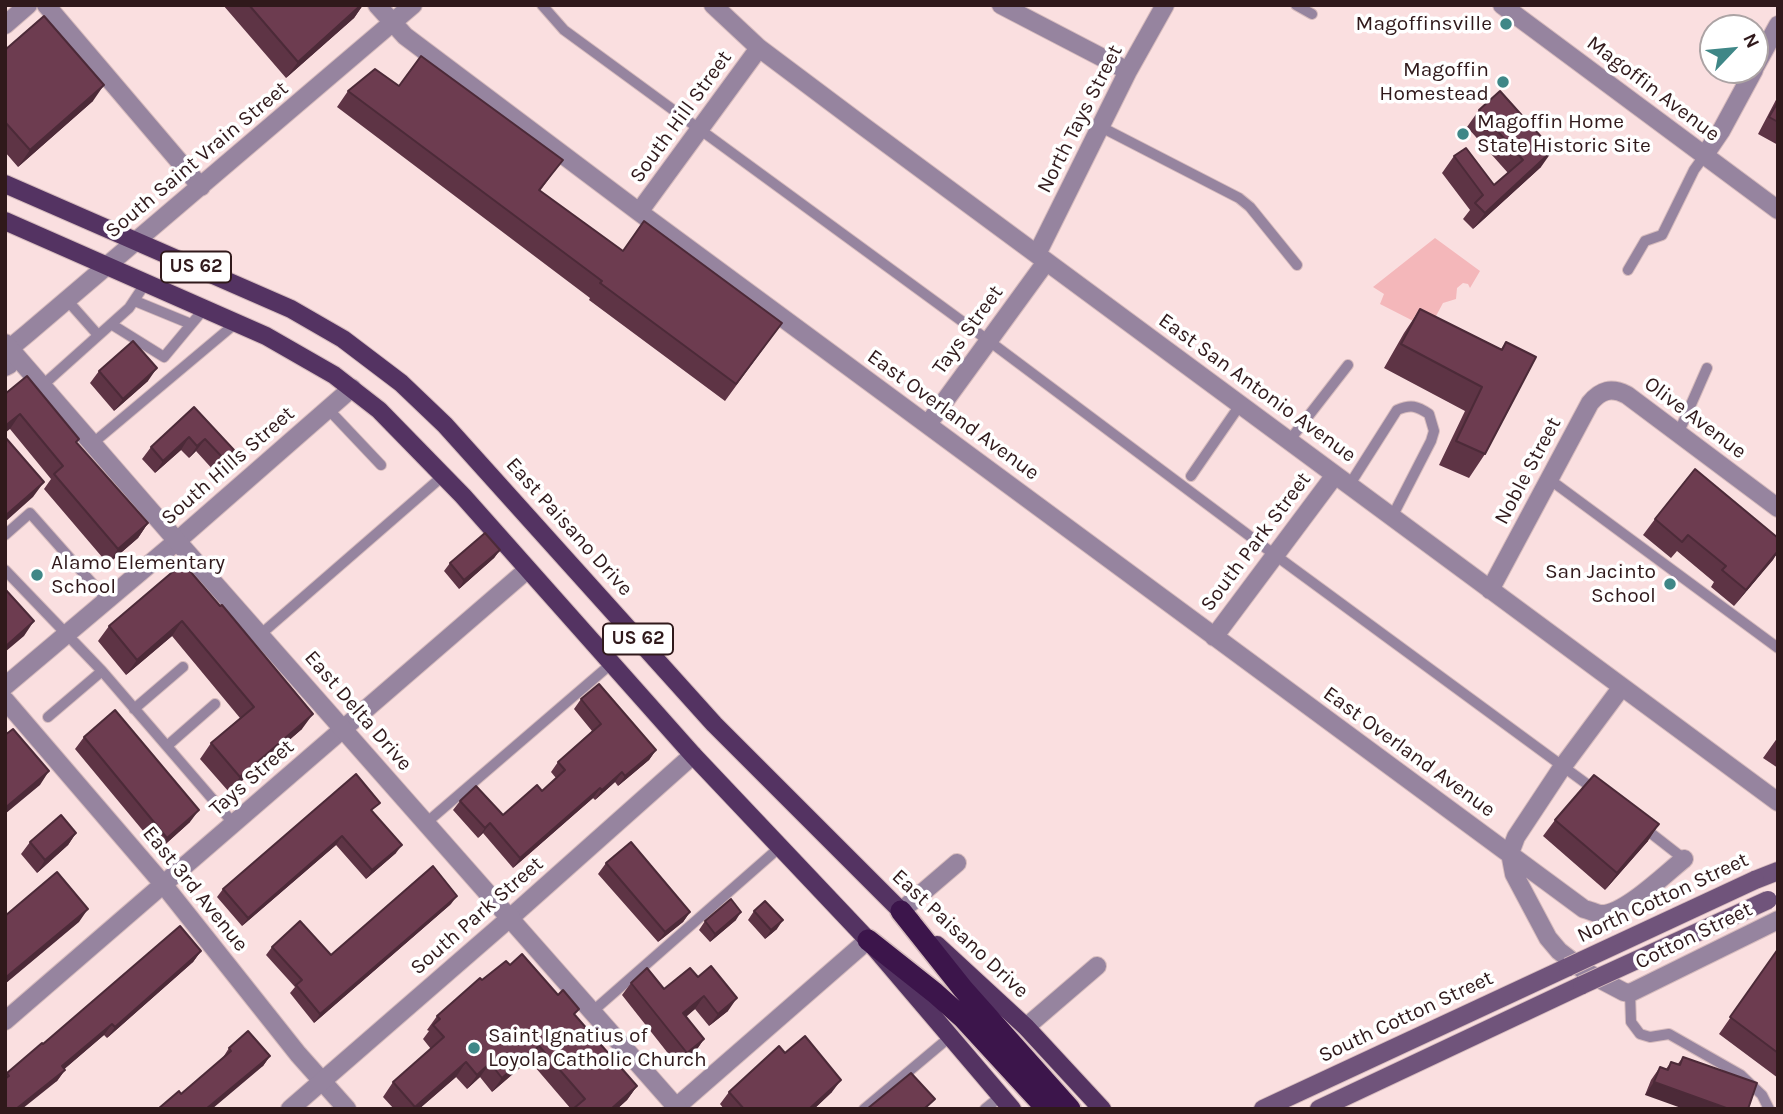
<!DOCTYPE html>
<style>
body{margin:0}
#map{position:relative;width:1783px;height:1114px;overflow:hidden;background:#fadfe0;font-family:Karla,sans-serif}
canvas{display:block}
.frame{position:absolute;inset:0;border:7px solid #30191b;pointer-events:none}
.north{position:absolute;left:1699px;top:14px;width:70px;height:70px;box-sizing:border-box;background:#fff;border:2px solid #aca3a4;border-radius:50%;rotate:64deg;font-size:19px;font-weight:700;line-height:28px;text-align:center;color:#30191b}
.north::after{content:'';display:block;margin:auto;width:24px;height:32px;background:#3f8787;clip-path:polygon(50% 0,100% 100%,50% 72%,0 100%)}
</style>
<div id="map">
<canvas width="1783" height="1114"></canvas>
<div class="frame"></div>
<div class="north">N</div>
</div>
<script>
const c = document.querySelector('canvas').getContext('2d');
c.lineJoin = 'round';
function fill(path, color) { c.fillStyle = color; c.fill(path, 'evenodd'); }
function trace(path, color, width, dash) { c.strokeStyle = color; c.lineWidth = width; c.lineCap = dash ? 'butt' : 'round'; c.setLineDash(dash || []); c.stroke(path); }
function drawText(font, color, halo, rows, align = 'center') {
  c.font = font + ' Karla,sans-serif'; c.lineWidth = 7; c.setLineDash([]); c.textBaseline = 'middle'; c.strokeStyle = halo; c.fillStyle = color; for (const [text, x, y, turn = 0] of rows) {
    c.save(); c.translate(x, y); c.rotate((+turn || 0) * Math.PI / 180); c.textAlign = isNaN(turn) ? turn : align; if (halo) c.strokeText(text, 0, 0); c.fillText(text, 0, 0); c.restore();
  }
}
fill(new Path2D(`
 M1435 238 1480 271 1470 288 1468 284 1463 283 1457 288 1456 299 1443 303 1429 329 1380 304 1384 294 1373 287Z`), '#f4b7ba');
const service = new Path2D(`
 M542 5 564 30 989 341 1275 555 1595 790
 M1296 5 1312 14
 M1101 127 1239 198 1250 207 1297 265
 M1628 270 1645 241 1662 235 1694 170 1704 156
 M67 300 98 335
 M135 301 191 324
 M111 324 164 357 204 309
 M43 385 129 308 145 284
 M328 409 381 465
 M1678 434 1707 368
 M1289 441 1348 365
 M93 443 236 323
 M1191 476 1240 405
 M1549 479 1778 648
 M1350 484 1397 410C1411 404 1417 406 1429 414L1434 431 1431 441 1392 517
 M5 535 30 513 107 600
 M5 570 102 671 234 824
 M261 634 444 475
 M134 709 183 667
 M48 717 102 671
 M167 746 215 704
 M426 823 611 664
 M1643 827 1684 859
 M1630 993 1631 1022 1640 1034 1650 1037 1669 1034 1741 1075 1762 1095 1769 1109
 M593 1011 780 847
 M864 1109 951 1036
 M985 1109 1001 1096`);
const minor = new Path2D(`
 M46 5 201 187
 M377 5 405 36 639 212 1584 909C1589 910 1595 913 1600 914 1623 916 1666 873 1684 859
 M713 5 759 48 863 126 1778 802
 M1001 5 1128 71
 M5 25 28 5
 M1755 67 1778 25
 M1704 156 1721 131 1754 70
 M639 212 759 48
 M1037 254 1128 71 1165 5
 M5 349 10 348 28 333 413 5
 M5 367 9 365 10 348
 M928 424 1046 262
 M1490 590 1590 403C1601 390 1611 387 1627 395L1778 508
 M1214 637 1335 475
 M5 686 177 541 352 388
 M1621 688 1563 766 1516 837 1510 853 1514 874 1548 938 1559 951 1586 972 1624 992 1630 993 1778 920
 M5 700 163 884 298 1054 347 1109
 M901 911 957 863
 M511 917 693 755
 M5 1021 527 570
 M1026 1027 1097 966
 M674 1109 868 940`);
const tertiary = new Path2D(`
 M1502 5 1778 210
 M5 343 177 541 678 1109
 M290 1109 511 917`);
const secondary = new Path2D(`
 M1755 880 1778 871
 M1263 1109 1568 967
 M1319 1109 1582 985`);
const primary = new Path2D(`
 M5 184 291 309 343 339 401 383 445 425 714 724 911 921
 M5 221 266 336 334 375 379 410 463 496 693 755 868 940 1012 1109
 M937 945 1026 1027 1102 1109`);
const motorway = new Path2D(`
 M901 911 963 989 1070 1109
 M868 940 935 993 963 1018 1047 1109`);
trace(service, '#d6bbbd', 12);
trace(minor, '#d6bbbd', 20);
trace(tertiary, '#d6bbbd', 20);
trace(secondary, '#d6bbbd', 20);
trace(primary, '#d6bbbd', 20);
trace(motorway, '#d6bbbd', 24);
trace(service, '#96849f', 10);
trace(minor, '#96849f', 18);
trace(tertiary, '#96849f', 18);
trace(secondary, '#70547b', 18);
trace(primary, '#543362', 18);
trace(motorway, '#3c154b', 21);
const secondaryBridge = new Path2D(`
 M1568 967 1755 880
 M1582 985 1768 900`);
trace(secondaryBridge, '#d6bbbd', 20, []);
trace(secondaryBridge, '#70547b', 18);
fill(new Path2D(`
 M223 5H363L354 18 286 78Z
 M5 50 93 101 18 167 5 152Z
 M399 86 551 176 540 191 623 251 782 323 725 401 589 300 590 298 337 107 348 91Z
 M1778 96V145L1758 134Z
 M1479 110 1541 167 1473 229 1463 219 1470 210 1442 173 1454 156 1494 185 1508 173 1467 127Z
 M1420 309 1501 349 1506 342 1485 454 1469 478 1439 465 1465 411 1384 368 1404 333Z
 M99 371 148 381 114 411 90 383Z
 M5 394 77 443 148 523 138 538 108 564 44 489 51 479 10 429Z
 M194 407 234 450 225 463 215 472 196 451 189 458 181 450 155 473 142 459 151 447Z
 M1655 519 1778 538V553L1734 606 1711 587 1714 582 1677 551 1671 558 1643 535Z
 M500 550 494 558 459 589 444 571 450 563Z
 M183 563 302 729 229 792 200 759 211 743 240 718 172 636 126 675 98 641 109 626Z
 M581 699 656 750 649 760 618 786 615 782 595 800 593 798 513 868 483 833 478 838 453 810 460 801 503 815 542 791 556 778 551 772 558 762 592 731 574 709Z
 M84 737 190 822 159 850 75 749Z
 M1778 737V768L1763 758Z
 M373 812 396 853 366 879 336 845 242 926 217 897 223 889Z
 M1555 820 1648 841 1605 890 1543 836Z
 M76 833 68 845 37 873 21 854 30 842Z
 M606 863 690 912 683 922 658 942 598 874Z
 M451 904 314 1023 290 993 295 987 266 955 272 947 331 955Z
 M754 911 777 929 765 939 748 920Z
 M736 920 710 942 699 930 705 921Z
 M1778 949V1078L1719 1034Z
 M201 951 193 962 107 1038 104 1035 64 1069 65 1070 57 1081 5 1109V1075L7 1073 43 1044Z
 M510 965 575 1015 637 1086 627 1100 617 1109H571L529 1060 492 1092 480 1077 467 1089 456 1077 419 1109H394L383 1097 393 1082 431 1049 423 1039 429 1031 427 1030 437 1016 482 980Z
 M690 968 728 1011 709 1026 695 1009 686 1017 704 1039 695 1052 678 1066 622 995 631 983 664 989Z
 M229 1048 270 1056 263 1066 158 1109 181 1094 222 1059Z
 M785 1053 832 1092 814 1109H724L720 1104 729 1092Z
 M1683 1057 1757 1083 1645 1095 1651 1080 1660 1067 1666 1069 1671 1062 1677 1065Z`), '#5e3445');
fill(new Path2D(`
 M361 5H363L354 18 286 78 298 62Z
 M104 85 93 101 18 167 30 150Z
 M1553 150 1541 167 1473 229 1485 213Z
 M157 368 148 381 114 411 123 399Z
 M20 414 10 429 5 433V426Z
 M189 437 181 450 155 473 163 461Z
 M205 439 196 451 189 458 197 446Z
 M234 450 225 463 215 472 224 459Z
 M44 482 33 497 5 522V516Z
 M148 523 138 538 108 564 118 549Z
 M500 550 494 558 459 589 464 580Z
 M1778 551 1773 560 1734 606 1746 590Z
 M34 621 24 636 5 652 6 646Z
 M182 621 172 636 126 675 137 660Z
 M313 714 302 729 229 792 240 777Z
 M656 750 649 760 618 786 625 776Z
 M49 771 40 785 5 814V808Z
 M622 772 615 782 595 800 602 790Z
 M600 788 593 798 513 868 520 858Z
 M199 810 190 822 159 850 167 838Z
 M490 823 483 833 478 838 485 828Z
 M1659 824 1648 841 1605 890 1617 873Z
 M76 833 68 845 37 873 45 860Z
 M342 836 336 845 242 926 248 918Z
 M402 845 396 853 366 879 372 870Z
 M457 896 451 904 314 1023 320 1014Z
 M88 909 79 922 5 984V978Z
 M690 912 683 922 658 942 665 932Z
 M741 912 736 920 710 942 715 934Z
 M783 920 777 929 765 939 771 930Z
 M201 951 193 962 107 1038 115 1027Z
 M704 996 695 1009 674 1026 683 1013Z
 M737 998 728 1011 709 1026 718 1014Z
 M112 1024 104 1035 54 1078 62 1066Z
 M704 1039 695 1052 678 1066 687 1053Z
 M539 1046 529 1060 492 1092 502 1078Z
 M270 1056 263 1066 212 1109H206Z
 M466 1062 456 1077 419 1109H414Z
 M490 1063 480 1077 467 1089 477 1075Z
 M65 1070 57 1081 22 1109H16Z
 M841 1080 832 1092 814 1109H809Z
 M1654 1082 1729 1109H1684L1645 1095Z
 M637 1086 627 1100 617 1109H611Z`), '#4c2a38');
const building = new Path2D(`
 M249 5H361L298 62Z
 M44 16 104 85 30 150 5 122V50Z
 M421 56 563 160 539 190 623 251 644 221 782 323 736 384 600 283 602 281 348 91 375 69 399 86Z
 M1500 91 1553 150 1485 213 1475 203 1483 195 1454 156 1466 148 1494 185 1523 160 1479 110Z
 M1778 102V122L1769 117Z
 M1420 309 1502 350 1506 342 1536 357 1485 454 1456 441 1482 387 1401 344Z
 M133 341 157 368 123 399 99 371Z
 M27 376 79 439 76 442 148 523 118 549 54 474 63 466 20 414 5 426V394Z
 M194 407 234 450 224 459 205 439 197 446 189 437 163 461 151 447Z
 M5 437 44 482 5 516Z
 M1695 469 1778 538V551L1746 590 1722 570 1726 566 1688 535 1682 542 1655 519Z
 M485 533 500 550 464 580 450 563Z
 M183 563 220 606 222 605 313 714 240 777 211 743 254 707 182 621 137 660 109 626Z
 M5 589 34 621 6 646H5Z
 M599 684 656 750 625 776 622 772 602 790 600 788 520 858 490 823 485 828 460 801 476 786 503 815 537 785 542 791 565 770 558 762 601 724 581 699Z
 M115 710 199 810 167 838 84 737Z
 M13 729 49 771 5 808V735Z
 M356 774 380 803 371 810 402 845 372 870 342 836 248 918 223 889Z
 M1594 775 1659 824 1617 873 1555 820Z
 M61 815 76 833 45 860 30 842Z
 M631 842 690 912 665 932 606 863Z
 M433 866 457 896 320 1014 296 985 302 980 272 947 300 921 331 955Z
 M57 872 88 909 5 978V916Z
 M731 899 741 912 715 934 705 921Z
 M765 901 783 920 771 930 754 911Z
 M180 926 201 951 115 1027 112 1024 62 1066 65 1070 16 1109H5V1079L9 1076 7 1073 42 1043 43 1044Z
 M1778 949V1053L1730 1017Z
 M522 954 558 995 563 990 579 1009 574 1014 637 1086 611 1109H573L585 1099 539 1046 502 1078 490 1063 477 1075 466 1062 415 1107 393 1082 444 1037 433 1025 440 1019 437 1016 480 978 482 980 506 961 510 965Z
 M711 966 737 998 718 1014 704 996 683 1013 704 1039 687 1053 631 983 647 968 664 989 690 968 698 977Z
 M248 1031 270 1056 206 1109H158L179 1091 181 1094 231 1051 229 1048Z
 M805 1036 841 1080 809 1109H744L729 1092 779 1046 785 1053Z
 M1683 1057 1757 1083 1748 1109H1729L1654 1082 1660 1067 1668 1070 1671 1062 1680 1065Z
 M911 1073 935 1099 924 1109H867Z`);
fill(building, '#6d3c50');
trace(building, '#4c2a38', 2);
for (const [x, y, r, color] of [
 [1506,24,7,"#3f8787"],
 [1503,82,7,"#3f8787"],
 [1463,134,7,"#3f8787"],
 [37,575,7,"#3f8787"],
 [1670,584,7,"#3f8787"],
 [474,1048,7,"#3f8787"]
]) { const dot = new Path2D(); dot.arc(x, y, r, 0, 2 * Math.PI); c.fillStyle = color; c.fill(dot); trace(dot, '#fff', 2.5); }
for (const [x, y, w] of [
 [196,267,70],
 [638,639,70]
]) { const box = new Path2D(); box.roundRect(x - w / 2, y - 15.5, w, 31, 5); c.fillStyle = '#fff'; c.fill(box); trace(box, '#30191b', 2); }
drawText('bold 19px', '#30191b', null, [
 ["US 62",196,267],
 ["US 62",638,639]
]);
drawText('21px', '#30191b', '#fff', [
 ["Magoffinsville",1492,24],
 ["Magoffin",1489,70],
 ["Homestead",1489,94],
 ["Magoffin Home",1477,122,"left"],
 ["State Historic Site",1477,146,"left"],
 ["Alamo Elementary",51,563,"left"],
 ["School",51,587,"left"],
 ["San Jacinto",1656,572],
 ["School",1656,596],
 ["Saint Ignatius of",488,1036,"left"],
 ["Loyola Catholic Church",488,1060,"left"]
], 'right');
drawText('21px', '#30191b', '#fff', [
 ["Magoffin Avenue",1653,89,37],
 ["South Hill Street",681,117,-54],
 ["North Tays Street",1080,119,-63],
 ["South Saint Vrain Street",197,160,-40],
 ["Tays Street",968,330,-54],
 ["East San Antonio Avenue",1257,388,36],
 ["East Overland Avenue",953,415,36],
 ["Olive Avenue",1695,418,37],
 ["South Hills Street",228,466,-41],
 ["Noble Street",1528,471,-62],
 ["East Paisano Drive",569,527,48],
 ["South Park Street",1256,542,-53],
 ["East Delta Drive",358,711,49],
 ["East Overland Avenue",1409,752,36],
 ["Tays Street",252,778,-41],
 ["East 3rd Avenue",195,889,51],
 ["North Cotton Street",1663,898,-25],
 ["South Park Street",477,916,-41],
 ["East Paisano Drive",960,934,43],
 ["Cotton Street",1694,936,-26],
 ["South Cotton Street",1406,1017,-25]
]);
</script>
